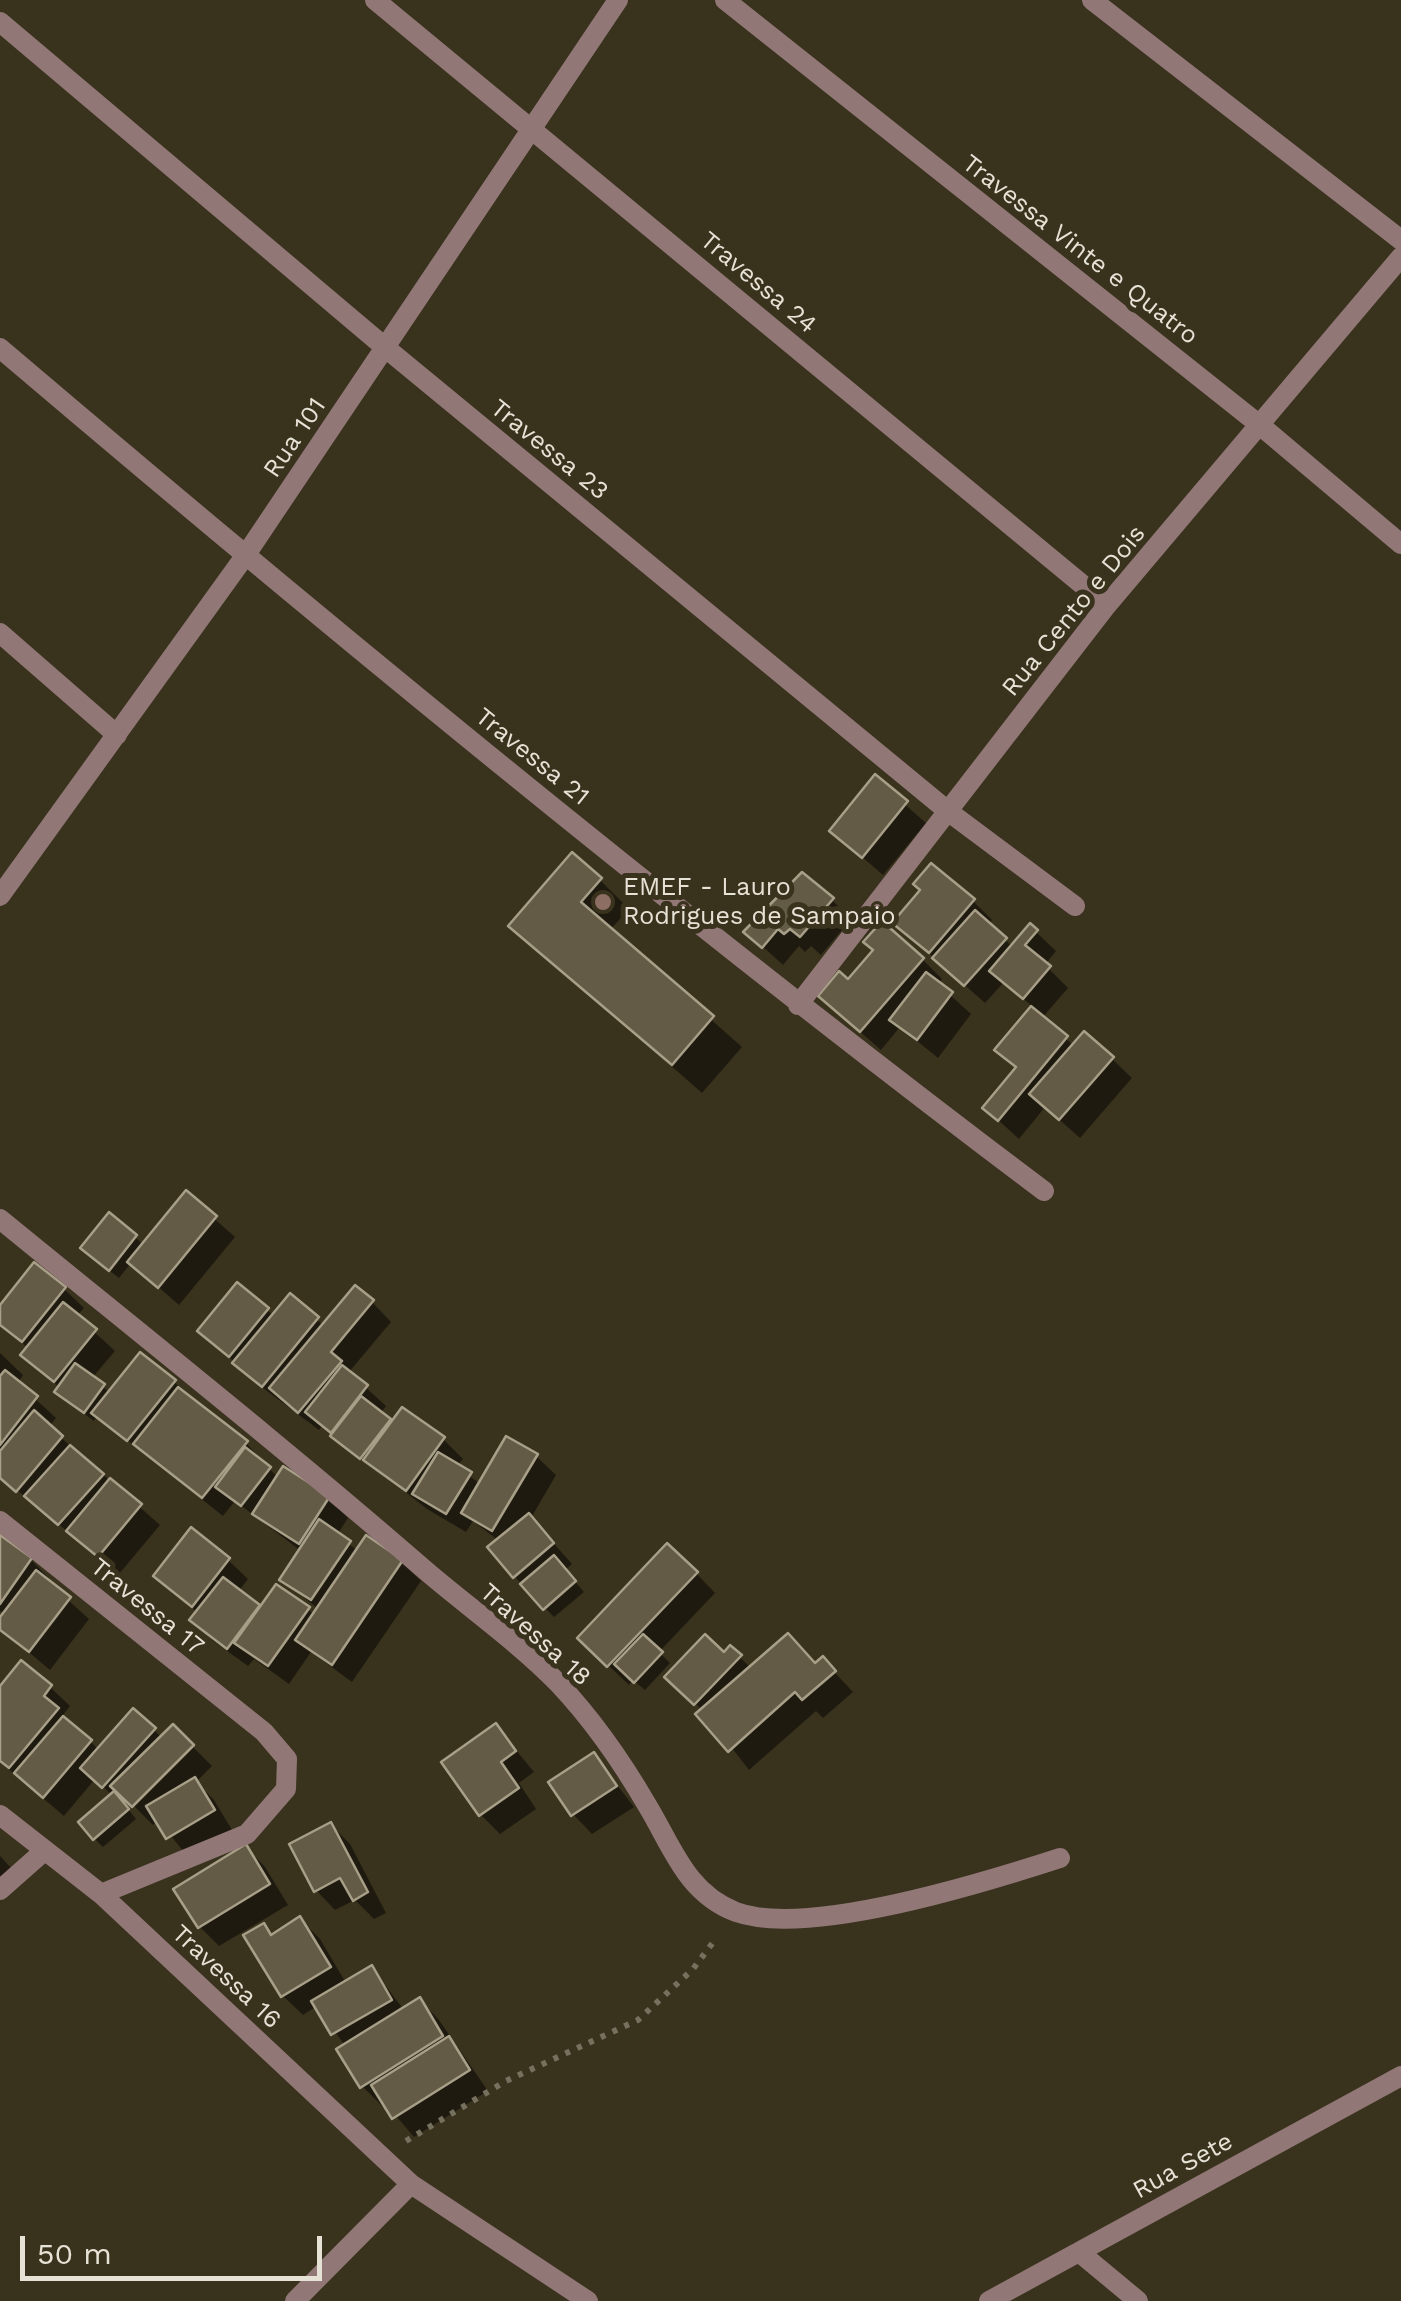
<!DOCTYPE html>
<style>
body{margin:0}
#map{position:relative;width:1401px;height:2301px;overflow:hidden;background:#39321d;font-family:"Work Sans",sans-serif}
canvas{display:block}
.scale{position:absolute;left:20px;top:2236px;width:302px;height:45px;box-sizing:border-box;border:5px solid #e7e2d6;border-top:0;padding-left:12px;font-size:30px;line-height:35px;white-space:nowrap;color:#e7e2d6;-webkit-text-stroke:8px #39321d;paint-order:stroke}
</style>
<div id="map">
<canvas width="1401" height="2301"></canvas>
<div class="scale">50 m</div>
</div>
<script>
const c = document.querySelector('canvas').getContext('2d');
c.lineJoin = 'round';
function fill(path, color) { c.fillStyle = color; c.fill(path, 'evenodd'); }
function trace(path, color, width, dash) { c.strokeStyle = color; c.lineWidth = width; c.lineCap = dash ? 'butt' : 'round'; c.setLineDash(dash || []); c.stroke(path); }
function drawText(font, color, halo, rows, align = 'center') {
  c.font = font + ' "Work Sans",sans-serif'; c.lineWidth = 10; c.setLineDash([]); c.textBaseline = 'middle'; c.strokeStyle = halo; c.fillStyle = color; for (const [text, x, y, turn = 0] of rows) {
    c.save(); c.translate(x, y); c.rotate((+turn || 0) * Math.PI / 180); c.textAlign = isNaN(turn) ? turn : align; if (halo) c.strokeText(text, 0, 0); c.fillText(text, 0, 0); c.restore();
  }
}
fill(new Path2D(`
 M875 778 926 823 883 875 832 831Z
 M600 880 629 909 610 930 742 1047 702 1093 512 926Z
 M832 900 851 919 821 955 811 946 805 952 799 946 783 965 747 932Z
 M973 901 992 920 988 925 1013 947 1036 932 1056 951 1045 965 1068 988 1042 1018 1074 1046 1112 1059 1132 1078 1080 1138 1045 1107 1019 1139 985 1108 1017 1069 998 1050 1033 1007 1004 982 985 1003 895 923Z
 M875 951 922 959 942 979 938 984 971 1014 938 1058 900 1027 881 1050 841 1015 849 982Z
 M186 1194 235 1237 179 1305 131 1263 119 1278 92 1257 109 1216 144 1245Z
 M238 1286 274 1316 290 1297 324 1326 372 1302 391 1322 349 1372 386 1406 380 1414 392 1424 443 1439 463 1459 457 1466 480 1484 536 1456 556 1475 531 1518 572 1564 565 1570 584 1592 554 1617 514 1576 499 1541 473 1521 466 1532 427 1509 322 1426 319 1430 255 1382 201 1330Z
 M64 1289 84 1308 77 1316 115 1351 92 1378 110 1393 174 1382 246 1443 278 1478 328 1498 348 1518 337 1535 358 1551 401 1562 421 1581 352 1682 311 1652 289 1684 254 1659 248 1666 212 1640 193 1620 198 1613 156 1576 228 1560 248 1579 238 1592 261 1609H308L314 1615 318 1609 282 1579 301 1551 235 1501 223 1516 97 1416 94 1421 67 1401 60 1388 23 1354 28 1348 0 1324V1309Z
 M0 1353 23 1375 18 1383 56 1418 49 1427 160 1525 119 1574 0 1476Z
 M0 1538 31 1560 50 1579 48 1582 89 1619 50 1670 0 1628 5 1614 0 1611Z
 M696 1573 715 1593 659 1652 670 1663 645 1690 633 1680 629 1685 580 1638Z
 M730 1648 751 1668 816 1666 823 1660 853 1692 823 1718 816 1711 749 1770 703 1711 668 1677Z
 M50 1687 70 1706 63 1715 99 1750 154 1730 162 1738 173 1727 212 1766 196 1782 214 1800 232 1830 188 1857 158 1820 153 1825 128 1800 124 1804 136 1819 103 1847 94 1838 113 1796 95 1779 64 1816 0 1762V1690Z
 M496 1726 534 1772 519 1783 536 1809 500 1834 480 1814Z
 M594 1755 634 1807 592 1834 573 1814Z
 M331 1825 350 1844 386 1913 374 1919 355 1900 335 1910 316 1890Z
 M246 1847 265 1867 288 1905 219 1946 200 1927 176 1890Z
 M0 1856 11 1868 0 1877Z
 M300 1919 320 1939 346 1983 372 1968 404 2010 420 2000 439 2020 488 2091 414 2137 385 2103 382 2106 362 2086 345 2046 317 2006 303 2015 283 1996 247 1936 263 1927 273 1936Z`), '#0007');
const building = new Path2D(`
 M875 774 908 801 862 858 829 831Z
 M572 852 602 878 581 902 714 1016 672 1065 508 926Z
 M931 863 975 899 929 953 892 923 920 890 913 884Z
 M802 872 834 898 800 937 790 929 784 934 778 929 762 948 743 932Z
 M975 910 1007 938 964 986 932 958Z
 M882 921 924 958 860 1032 818 996 839 971 848 979 873 950 863 942Z
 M1030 923 1038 930 1025 945 1051 966 1023 999 989 971Z
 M926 972 953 992 917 1040 889 1020Z
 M1031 1006 1068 1036 998 1121 982 1108 1016 1067 994 1050Z
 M1084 1031 1114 1057 1059 1120 1029 1094Z
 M186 1190 217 1216 158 1288 127 1262Z
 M109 1212 137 1235 109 1271 80 1248Z
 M34 1262 66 1287 22 1342 0 1325V1305Z
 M237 1282 269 1308 229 1357 197 1331Z
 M355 1285 374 1300 331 1352 342 1361 298 1413 269 1388Z
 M290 1293 319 1317 262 1387 232 1363Z
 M63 1302 97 1329 54 1382 20 1355Z
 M140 1352 176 1380 127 1441 91 1413Z
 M75 1363 105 1384 84 1413 54 1392Z
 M342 1365 368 1385 331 1433 305 1412Z
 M5 1370 38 1396 0 1445V1376Z
 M178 1387 248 1441 202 1498 133 1444Z
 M361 1396 391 1419 360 1459 330 1436Z
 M402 1407 445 1437 406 1491 363 1460Z
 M34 1410 63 1436 16 1492 0 1478V1451Z
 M506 1436 538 1454 492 1531 461 1513Z
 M70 1445 104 1474 58 1525 24 1496Z
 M245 1447 271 1467 241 1506 215 1487Z
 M438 1452 472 1472 446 1514 412 1494Z
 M283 1466 330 1496 299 1544 252 1514Z
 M110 1478 142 1504 98 1557 66 1531Z
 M529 1513 554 1543 513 1578 487 1547Z
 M319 1519 351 1541 311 1600 279 1580Z
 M191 1527 230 1558 192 1607 153 1576Z
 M0 1535 32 1558 0 1604Z
 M366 1535 403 1560 332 1665 295 1640Z
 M667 1543 698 1572 607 1667 577 1638Z
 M554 1555 576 1581 543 1610 520 1584Z
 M36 1570 71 1597 29 1652 0 1630V1617Z
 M223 1577 260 1605 227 1649 189 1620Z
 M276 1584 310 1607 268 1666 234 1643Z
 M788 1633 815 1663 823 1656 836 1671 802 1700 795 1692 728 1752 695 1714Z
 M643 1634 663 1652 634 1683 614 1664Z
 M705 1634 724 1652 730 1645 742 1655 694 1705 664 1677Z
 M21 1660 52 1685 44 1696 59 1708 9 1768 0 1761V1686Z
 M133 1708 156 1728 102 1788 80 1768Z
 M63 1716 92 1740 43 1798 14 1773Z
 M496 1723 516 1751 501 1762 519 1788 479 1816 441 1762Z
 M173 1724 194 1745 132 1807 110 1786Z
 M594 1752 617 1786 571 1816 548 1782Z
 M195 1777 215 1810 166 1839 146 1806Z
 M114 1791 129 1809 93 1840 78 1822Z
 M331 1822 368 1892 353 1901 340 1878 314 1892 289 1844Z
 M246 1844 270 1884 198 1928 173 1889Z
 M300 1916 331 1967 281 1997 243 1935 264 1923 271 1935Z
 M372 1965 392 2000 331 2035 311 2001Z
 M420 1997 443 2036 360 2088 336 2049Z
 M449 2036 470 2070 392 2119 371 2085Z`);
fill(building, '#645b46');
trace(building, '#a89f88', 2.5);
trace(new Path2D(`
 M406 2141 506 2081 638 2020 693 1969 717 1937`), '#76705e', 6, [5, 8]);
trace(new Path2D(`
 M375 0 1107 605
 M725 0 1261 426 1401 544
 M1092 0 1401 240
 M0 22 387 349 949 812 1075 906
 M0 348C341 638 687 922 1044 1191
 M0 633 117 735
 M0 896 245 556 618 0
 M798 1005 1107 605 1401 257
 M0 1219C142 1335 287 1450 425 1570 468 1607 518 1642 558 1683 592 1719 622 1762 647 1805 672 1846 686 1893 736 1912 808 1938 986 1882 1060 1858
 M0 1521 264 1732 287 1759 286 1789 247 1834 101 1894
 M0 1815 101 1894 411 2184 588 2301
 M0 1890 43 1852
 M1079 2252 1138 2301
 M295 2301 411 2184
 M989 2301 1401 2076`), '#927777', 20);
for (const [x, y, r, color] of [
 [603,902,10,"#8d6e63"]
]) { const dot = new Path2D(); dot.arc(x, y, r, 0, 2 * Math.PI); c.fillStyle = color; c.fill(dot); trace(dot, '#39321d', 4); }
drawText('25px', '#e7e2d6', '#39321d', [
 ["Travessa Vinte e Quatro",1080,250,38],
 ["Travessa 24",758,283,40],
 ["Rua 101",295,438,-56],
 ["Travessa 23",549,450,39],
 ["Rua Cento e Dois",1074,611,-51],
 ["Travessa 21",532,757,39],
 ["Travessa 17",147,1607,39],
 ["Travessa 18",535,1635,42],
 ["Travessa 16",226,1977,43],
 ["Rua Sete",1183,2166,-29]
]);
drawText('25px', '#e7e2d6', '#39321d', [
 ["EMEF - Lauro",623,888],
 ["Rodrigues de Sampaio",623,917]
], 'left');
</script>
